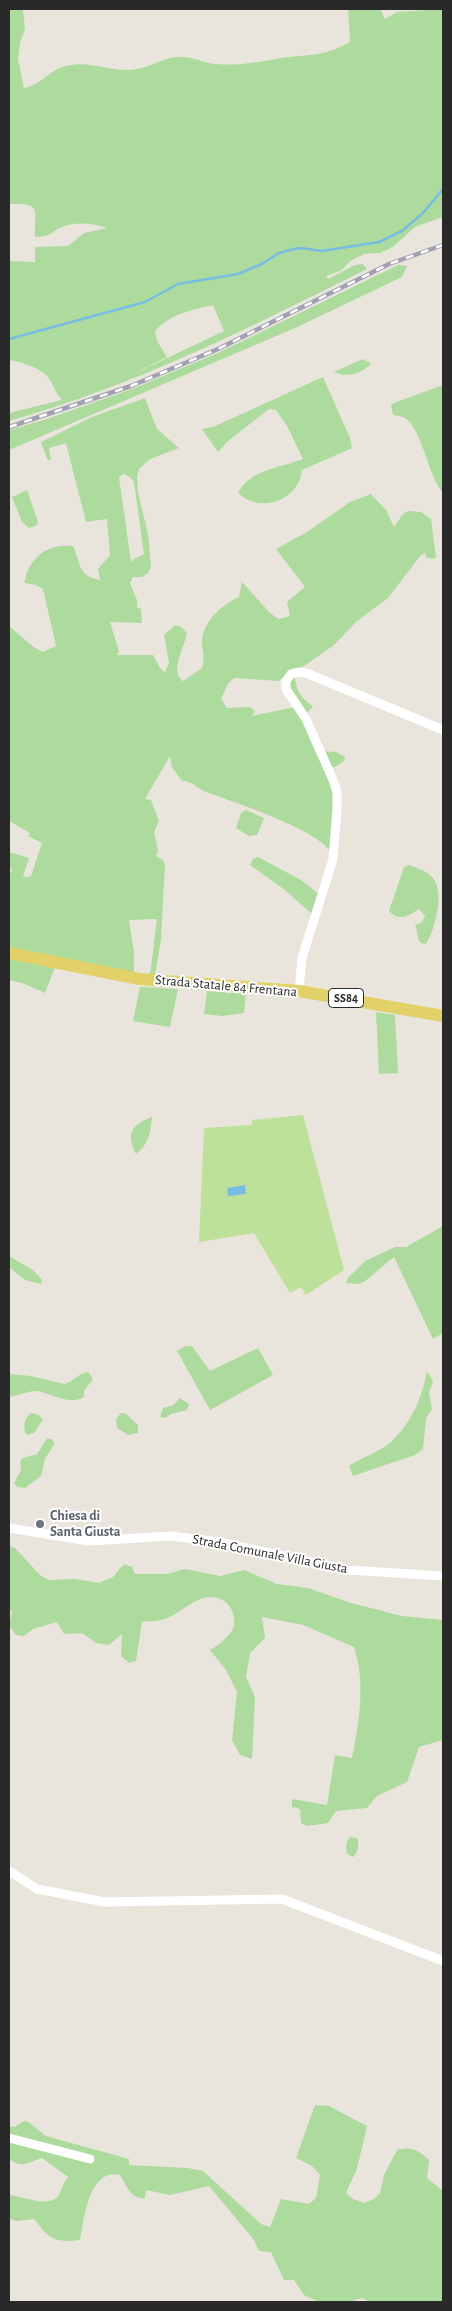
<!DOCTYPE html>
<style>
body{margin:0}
#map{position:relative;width:452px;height:2311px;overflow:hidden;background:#eae5dc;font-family:"Alegreya Sans",sans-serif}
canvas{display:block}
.frame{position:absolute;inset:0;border:10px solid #292929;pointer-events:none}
</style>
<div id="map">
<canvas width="452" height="2311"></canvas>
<div class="frame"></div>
</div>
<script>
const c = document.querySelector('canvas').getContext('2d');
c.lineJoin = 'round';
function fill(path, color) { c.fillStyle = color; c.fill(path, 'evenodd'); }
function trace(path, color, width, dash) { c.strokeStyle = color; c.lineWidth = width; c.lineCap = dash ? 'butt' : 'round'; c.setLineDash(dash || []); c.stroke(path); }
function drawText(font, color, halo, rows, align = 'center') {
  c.font = font + ' "Alegreya Sans",sans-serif'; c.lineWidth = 4; c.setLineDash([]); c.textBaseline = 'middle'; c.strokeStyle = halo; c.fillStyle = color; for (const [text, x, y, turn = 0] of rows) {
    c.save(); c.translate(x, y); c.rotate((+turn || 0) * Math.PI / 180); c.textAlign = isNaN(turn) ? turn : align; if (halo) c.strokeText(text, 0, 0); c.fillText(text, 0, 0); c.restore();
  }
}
fill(new Path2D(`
 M9 9H23L25 29 20 43 18 59 24 88C44 84 49 68 71 65 90 62 108 70 127 70 145 70 158 60 175 57 189 55 203 63 216 64 238 66 260 62 281 58 309 54 324 57 350 42L348 9H380L385 19 397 12 443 9V217L415 227 393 247 380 253 364 254 350 261 342 270 326 276 328 279 355 265 363 264 367 269C249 328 136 385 9 421V413L62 400C55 393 53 383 47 376 38 367 21 362 9 360V261L35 262V247L68 246 84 233 107 228C94 223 73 221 60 228 48 234 50 237 35 237 34 209 43 203 9 204ZM213 305 224 331 125 378 167 357 157 341 155 331C170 314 192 310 213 305Z
 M398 265 407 266 402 277 295 328 9 450V430L47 419 132 389 220 352Z
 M363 359 371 364C360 374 348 378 334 372Z
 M323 377 350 438 352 448 302 470C299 501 259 514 238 493 251 469 280 468 303 459L287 426 276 410 269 409 228 441 218 452 202 429 213 427Z
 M443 385V493C428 476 422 429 405 418 402 416 396 416 393 415L391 405 394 403Z
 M145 398 157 429 179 448 150 459 139 469 137 477 138 492 148 534 151 567 148 573 142 577H133L130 583 137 600V607L141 609 142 623 110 622 119 651 117 655H153L160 668 165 672 169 663 164 635 175 625 181 627 187 633C185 646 169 672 183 681L202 668C205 657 203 655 202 644 201 623 221 605 239 597L242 582 271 614 279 619 290 616 287 602 305 587 276 549 307 532 350 502 371 494 386 510 394 527 403 514 408 511 421 512 431 519 436 557 434 559 427 558 425 553 421 555 388 598 357 621 334 645 307 664 278 681 234 678 228 684 221 699 227 708 250 707 255 711 252 716 295 707C309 728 332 773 334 797 336 815 332 834 331 852 316 829 234 802 206 792 196 788 193 781 182 781L172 767 170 756 145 799 151 800 159 821 154 832 158 851 156 856 163 860 165 865 161 939 155 975H150L157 919 129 920 134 953V973L9 948V872L11 873 12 869 9 868V852L29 858 23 876 27 877 31 876 42 843 28 836 30 833 9 821V626L35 648 43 652 56 646 43 589 36 585 24 583C26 578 26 572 29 568 39 550 53 544 73 546 82 566 77 575 100 580L98 569 110 555 107 519 86 522 66 443 49 448 51 461 47 459 41 442 92 417ZM124 474 130 477 134 482 144 554 135 558 131 562 119 477Z
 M27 490 38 522 36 526 29 528 22 522 12 497Z
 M295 677C296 690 301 699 313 706L306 715 291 694 290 681Z
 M321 751 336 752 345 757 344 761 335 767 328 766Z
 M246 810 264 818 257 835 249 836 236 828 241 813Z
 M258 857 301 880 319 894 313 915 285 890 250 865 253 859Z
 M409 865C417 868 427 871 433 878 445 892 435 930 426 944L421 943C416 938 418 931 415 925L422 922 425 916 419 909C408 916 400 922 389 911L404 867Z
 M9 957 55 967 45 993 22 983 9 980Z
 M140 987 178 989 170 1027 133 1021Z
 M207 991 246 994 244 1013 223 1016 204 1014Z
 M376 1012 395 1015 398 1073 379 1074Z
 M152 1116C151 1130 149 1145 136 1154 131 1144 127 1132 138 1124 143 1120 147 1120 152 1116Z
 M443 1226V1333L433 1339 394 1257 364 1282 358 1284 346 1283 347 1279 365 1261 395 1247H406Z
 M9 1256 33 1270 42 1280 41 1284 25 1280 9 1267Z
 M186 1346H192L210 1371 258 1348 273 1375 210 1410 177 1351Z
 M427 1371 433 1381 429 1393 432 1409 426 1419 423 1449 415 1455 353 1476 349 1466C361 1458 379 1452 390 1443 411 1424 422 1398 427 1371Z
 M88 1372 93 1379 84 1391V1397C69 1406 51 1393 36 1391 28 1391 17 1396 9 1397V1374L31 1376 64 1384C74 1382 78 1373 88 1372Z
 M180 1398 189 1404 187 1410 171 1414 165 1418 160 1417 163 1408 173 1405Z
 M31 1413 39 1415 43 1420 34 1433 27 1435C22 1429 24 1418 31 1413Z
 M121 1413H125L138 1425V1433L128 1435 117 1428 116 1419Z
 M47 1438 53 1440 54 1444 45 1459 41 1476 25 1488 17 1487 14 1483 21 1470 20 1461 23 1458 37 1454Z
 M9 1546 15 1548 40 1575 49 1580 75 1579 99 1583 113 1577 124 1564 132 1567 135 1574H167L185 1569 220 1576 244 1570 277 1584 308 1588 351 1603 402 1616 443 1620V1740L419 1747 407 1782 377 1796 367 1808 336 1811 328 1823 307 1826 301 1823 300 1810 296 1807 292 1808V1799L327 1805 335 1755 352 1758C359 1722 366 1683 354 1647L303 1625 262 1617 265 1638 250 1653 246 1677 255 1697 252 1759 240 1755 232 1740 237 1692 226 1670 210 1650C217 1647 232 1634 234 1626 236 1614 229 1601 218 1598 200 1592 181 1613 165 1619 158 1621 150 1621 142 1622L136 1661 129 1663 121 1656 122 1634 109 1645 96 1643 82 1633 64 1634 57 1622 33 1629 24 1636 16 1635 9 1626 12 1611 9 1610Z
 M351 1837 357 1838C360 1844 358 1853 353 1857L347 1854C346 1848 345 1840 351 1837Z
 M315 2105 329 2106 367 2126 357 2169 346 2193 353 2199 364 2203 374 2199 380 2193 384 2175 397 2150C411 2146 419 2150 429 2160L427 2178 443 2191V2302H370L362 2298 349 2302H319L304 2295 294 2280H284L271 2252 259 2251 254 2240 209 2186 170 2195 146 2190 145 2198C131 2200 127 2186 120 2175 89 2168 84 2219 80 2240 53 2243 50 2239 34 2219L17 2221 9 2219V2195C22 2196 50 2209 59 2195 62 2189 63 2183 68 2177L42 2158C30 2162 20 2169 10 2159L9 2126 15 2127 22 2122 27 2121 46 2136 129 2159V2165L188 2168 203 2171 261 2224 270 2227 281 2199 309 2204 316 2198 320 2175 312 2166 296 2158Z`), '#addb9e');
fill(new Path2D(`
 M303 1115 344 1270 306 1295 301 1287 290 1293 254 1233 199 1242 204 1128 252 1125V1120Z`), '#bde19a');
fill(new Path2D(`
 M245 1185 246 1194 228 1196 227 1188Z`), '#79bce2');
trace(new Path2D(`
 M9 339 145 302 178 284 238 274 262 264 279 253 290 250 301 248 322 251 379 242 402 231 423 213 443 189`), '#79bce2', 2.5);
trace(new Path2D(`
 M299 991 302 958 333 859 337 809V792L333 780 306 719 286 689V681L291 674 300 672 306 673 443 730
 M9 1528 89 1541 171 1536 219 1542 348 1570 443 1576
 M9 1871 37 1889 105 1902 282 1899 443 1961
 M9 2138 90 2159`), '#fff', 9);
trace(new Path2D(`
 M9 953 139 979 299 991 443 1016`), '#e2d169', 12);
const rail = new Path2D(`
 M9 427 131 386 218 349 389 264 443 245`);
trace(rail, '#a0a0b1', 4.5);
trace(rail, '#fff', 2.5, [8]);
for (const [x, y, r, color] of [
 [40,1524,5,"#6b7280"]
]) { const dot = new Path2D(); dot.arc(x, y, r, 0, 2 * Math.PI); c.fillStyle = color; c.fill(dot); trace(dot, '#fff', 2); }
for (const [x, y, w] of [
 [346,998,35]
]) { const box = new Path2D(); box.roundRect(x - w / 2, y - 9.5, w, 19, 4); c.fillStyle = '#fff'; c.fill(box); trace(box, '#292929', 1); }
drawText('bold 12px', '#292929', null, [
 ["SS84",346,998]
]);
drawText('14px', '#292929', '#fff', [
 ["Strada Statale 84 Frentana",226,986,5],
 ["Strada Comunale Villa Giusta",270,1554,11]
]);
drawText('bold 14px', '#5b616d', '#fff', [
 ["Chiesa di",50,1516],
 ["Santa Giusta",50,1532]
], 'left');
</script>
